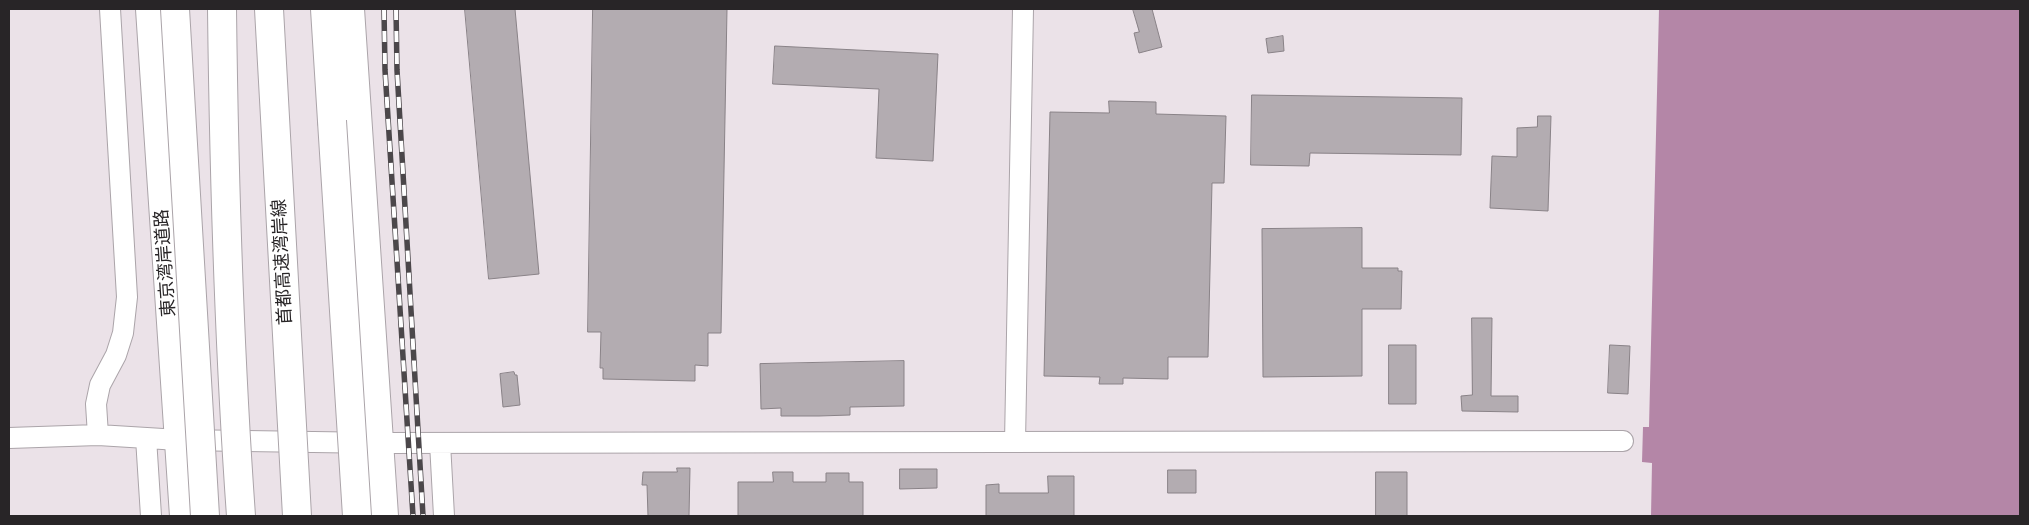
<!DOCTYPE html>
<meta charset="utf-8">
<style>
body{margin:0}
#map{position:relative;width:2029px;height:525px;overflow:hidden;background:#ebe2e8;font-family:"Archivo Narrow",sans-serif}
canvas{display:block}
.frame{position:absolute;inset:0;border:10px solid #282527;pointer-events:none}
</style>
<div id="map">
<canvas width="2029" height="525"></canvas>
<div class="frame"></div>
</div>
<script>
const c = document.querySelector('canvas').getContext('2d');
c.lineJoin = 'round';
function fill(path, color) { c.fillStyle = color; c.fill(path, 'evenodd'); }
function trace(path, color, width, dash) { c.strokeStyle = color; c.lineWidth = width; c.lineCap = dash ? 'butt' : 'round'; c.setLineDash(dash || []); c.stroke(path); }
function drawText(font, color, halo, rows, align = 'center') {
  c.font = font + ' "Archivo Narrow","Noto Sans JP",sans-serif'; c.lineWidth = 4; c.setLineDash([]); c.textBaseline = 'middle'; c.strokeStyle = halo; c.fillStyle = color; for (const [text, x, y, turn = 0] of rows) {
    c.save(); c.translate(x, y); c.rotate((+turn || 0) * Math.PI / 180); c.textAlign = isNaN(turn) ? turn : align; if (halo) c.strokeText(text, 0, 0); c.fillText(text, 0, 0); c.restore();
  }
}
fill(new Path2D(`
 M1659 9H2020V516H1651L1652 463 1642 462 1643 427H1649Z`), '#b486a7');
const building = new Path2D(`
 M465 9H515L539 274 489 279Z
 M593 9H727L721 333H708V366L695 365V381L603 379V368H600L601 332H588Z
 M1133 9H1152L1162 47 1139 53 1134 33 1139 32Z
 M1283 36 1284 51 1268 53 1266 39Z
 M775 46 938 54 933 161 876 158 879 89 773 84Z
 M1252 95 1462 98 1461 155 1310 153 1309 166 1251 165Z
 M1109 101 1156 102V114L1226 116 1224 183H1212L1208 357H1168V379L1123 378V384H1099L1100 377 1044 376 1050 112 1109 113Z
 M1538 116H1551L1548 211 1490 208 1492 156 1517 157V128L1537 127Z
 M1362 228V268H1398V271H1402L1401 309H1362V376L1263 377 1262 229Z
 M1472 318H1492L1491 396H1518V412L1462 411 1461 396 1472 395Z
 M1389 345H1416V404H1389Z
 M1610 345 1630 346 1628 394 1608 393Z
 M904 361V406L850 407V415L819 416H781V408L761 409 760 364Z
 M514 372 515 375H517L520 405 503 407 500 374Z
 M677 468H690L689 516H648L647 485H642L643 472H677Z
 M900 469H937V488L900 489Z
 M1168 470H1196V493H1168Z
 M773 472H793V482H826V473H849V482H863V516H738V482H773Z
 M1376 472H1407V516H1376Z
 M1048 476H1074V516H986V485L999 484V493H1048Z`);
fill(building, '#b3acb1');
trace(building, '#898287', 1);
const minor = new Path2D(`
 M98 435 96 404 100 385 116 355 123 333 127 297 110 9
 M9 438 98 435 179 440 380 443 1623 441
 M146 438 151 516
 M1015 442 1023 9
 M440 443 444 516`);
const highway = new Path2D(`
 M150 9 184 516
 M325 9 332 121
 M350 9 384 516`);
trace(minor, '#aba4a9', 22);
trace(highway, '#aba4a9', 30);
trace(minor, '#fff', 20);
trace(highway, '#fff', 28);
const rail = new Path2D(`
 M384 9 385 70 413 516
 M396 9 397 70 423 516`);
trace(rail, '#4b474a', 5.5);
trace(rail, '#fff', 4, [11]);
const highwayBridge = new Path2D(`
 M175 9 205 516
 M222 9C224 178 229 348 241 516
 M269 9 297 516
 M332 121 357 516`);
trace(highwayBridge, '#aba4a9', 30, []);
trace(highwayBridge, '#fff', 28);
drawText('18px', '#282527', '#fff', [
 ["首都高速湾岸線",283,262,-93],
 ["東京湾岸道路",166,263,-94]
]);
</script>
